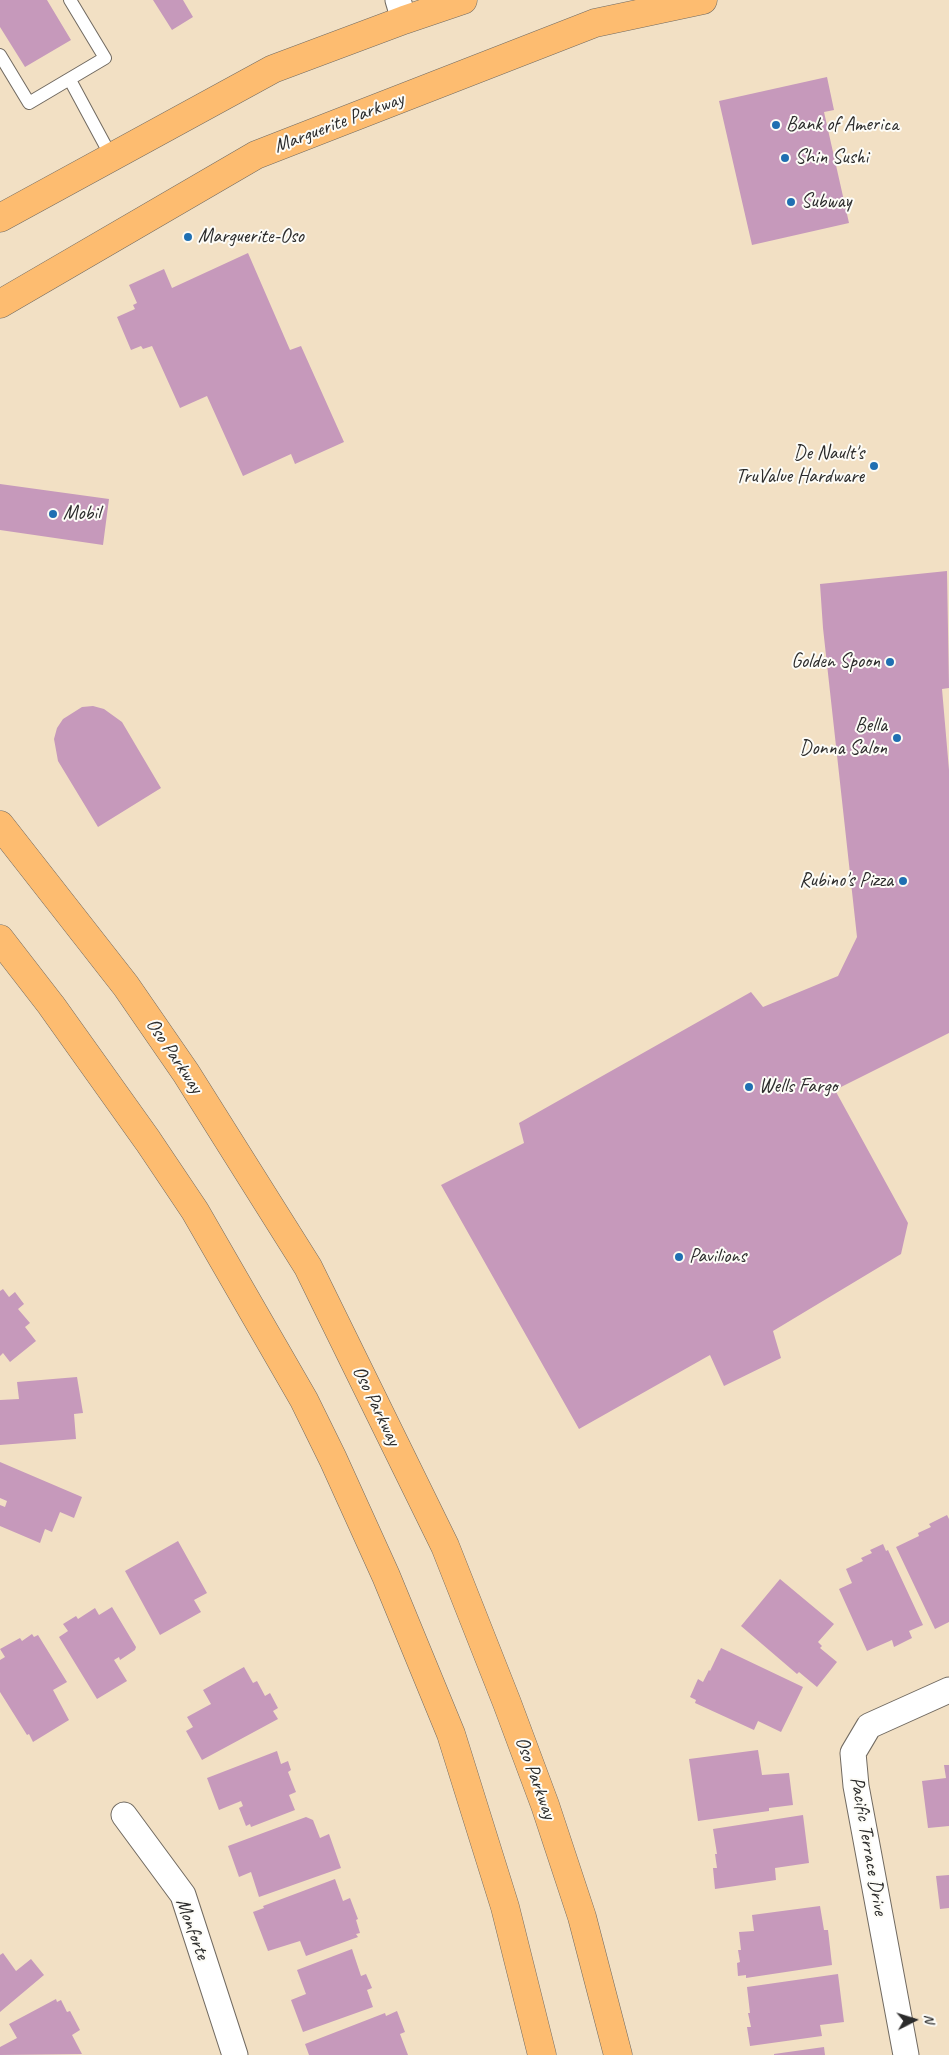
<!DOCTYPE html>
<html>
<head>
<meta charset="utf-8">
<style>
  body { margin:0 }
  #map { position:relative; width:949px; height:2055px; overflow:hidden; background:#f2e0c4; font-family:Caveat,sans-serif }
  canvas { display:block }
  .north { position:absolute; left:889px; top:1995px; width:50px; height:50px; -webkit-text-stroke:4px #fdfcf7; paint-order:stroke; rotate:85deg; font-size:14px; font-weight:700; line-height:20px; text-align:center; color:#2b2b2b }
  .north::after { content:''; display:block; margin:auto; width:18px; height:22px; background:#2b2b2b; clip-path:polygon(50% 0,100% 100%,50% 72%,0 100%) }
</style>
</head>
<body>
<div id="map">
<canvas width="949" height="2055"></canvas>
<div class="north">N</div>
</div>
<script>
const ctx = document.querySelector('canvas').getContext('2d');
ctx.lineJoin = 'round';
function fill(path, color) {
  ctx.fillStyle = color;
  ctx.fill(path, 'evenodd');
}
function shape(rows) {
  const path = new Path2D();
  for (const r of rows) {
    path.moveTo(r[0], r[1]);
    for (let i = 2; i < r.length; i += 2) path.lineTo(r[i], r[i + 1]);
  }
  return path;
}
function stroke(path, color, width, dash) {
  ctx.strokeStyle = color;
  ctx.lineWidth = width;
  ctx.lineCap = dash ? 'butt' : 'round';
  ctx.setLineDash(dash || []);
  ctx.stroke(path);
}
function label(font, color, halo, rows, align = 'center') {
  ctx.font = font + ' Caveat,sans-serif';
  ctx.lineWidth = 4;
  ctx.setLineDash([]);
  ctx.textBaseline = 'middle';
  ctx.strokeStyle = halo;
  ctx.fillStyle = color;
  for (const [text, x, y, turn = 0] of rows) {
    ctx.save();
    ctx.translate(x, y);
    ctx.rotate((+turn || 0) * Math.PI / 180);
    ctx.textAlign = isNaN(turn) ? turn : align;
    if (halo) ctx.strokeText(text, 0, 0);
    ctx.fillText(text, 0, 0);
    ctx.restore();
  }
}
const building = shape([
  [0,0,47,0,71,40,25,67,0,27],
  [153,0,183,0,193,17,172,30],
  [827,77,834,110,824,112,849,223,752,245,719,101],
  [248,253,290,350,301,346,344,442,295,464,291,454,243,476,207,396,180,408,152,346,143,349,141,346,131,350,117,317,135,309,133,305,137,303,129,285,164,269,172,288],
  [0,484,109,499,103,545,0,530],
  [947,571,949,688,942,689,949,770,949,1033,835,1090,908,1223,901,1254,773,1331,781,1358,724,1386,710,1355,579,1429,441,1185,524,1143,519,1123,751,992,763,1007,838,976,857,937,823,628,820,584],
  [93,706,104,709,122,722,161,788,98,827,58,761,54,739,57,728,63,719,82,707],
  [3,1289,9,1297,15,1292,24,1304,18,1309,30,1323,25,1327,36,1341,10,1362,3,1353,0,1356,0,1291],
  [77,1377,83,1413,74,1414,76,1439,0,1445,0,1400,19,1399,17,1382],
  [0,1462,82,1497,74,1518,60,1512,52,1532,45,1529,40,1543,0,1526,0,1505,5,1507,7,1501,0,1498],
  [947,1515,949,1519,949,1622,935,1629,896,1547,919,1536,918,1533,931,1527,929,1524],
  [178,1541,207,1593,194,1600,201,1612,160,1635,125,1571],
  [883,1544,886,1551,888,1550,923,1625,909,1631,912,1638,894,1647,892,1640,867,1651,839,1589,852,1583,846,1569,863,1561,861,1558,872,1553,870,1550],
  [780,1579,834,1624,818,1642,822,1646,820,1648,837,1662,817,1687,799,1672,797,1674,741,1626],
  [112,1607,136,1647,135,1650,120,1660,119,1657,114,1660,127,1681,97,1699,59,1637,68,1631,63,1624,76,1616,78,1619,95,1608,99,1615],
  [32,1634,34,1637,38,1635,67,1682,53,1690,69,1720,33,1742,29,1734,27,1735,0,1692,0,1660,5,1657,0,1649,20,1638,22,1641],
  [721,1648,803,1687,781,1732,758,1721,754,1730,695,1703,696,1700,690,1697,698,1679,703,1682,709,1670,710,1671],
  [244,1667,253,1683,257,1681,265,1696,270,1693,278,1708,273,1711,278,1719,202,1760,186,1731,193,1727,187,1717,211,1704,203,1690],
  [758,1750,762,1775,789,1773,793,1805,769,1808,769,1811,698,1821,689,1759],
  [277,1751,281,1764,288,1761,291,1770,288,1772,296,1792,289,1795,295,1810,251,1827,250,1824,246,1826,239,1808,243,1806,241,1801,219,1810,207,1778],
  [944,1765,949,1765,949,1826,928,1828,922,1781,946,1778],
  [803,1815,809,1863,775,1868,776,1880,715,1889,713,1868,717,1868,715,1854,717,1854,713,1829],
  [306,1817,313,1820,320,1838,329,1834,341,1868,259,1897,251,1872,239,1877,228,1846],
  [949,1875,949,1908,940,1909,936,1876],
  [335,1879,343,1901,350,1898,358,1919,356,1920,360,1933,356,1934,358,1937,306,1956,300,1941,268,1951,253,1912,264,1908,263,1906],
  [820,1906,824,1930,828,1930,832,1965,746,1978,746,1975,738,1976,737,1963,740,1962,738,1950,741,1950,739,1932,754,1931,752,1915],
  [352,1949,361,1976,366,1974,372,1988,367,1990,373,2007,303,2032,291,2000,306,1994,297,1970],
  [3,1953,16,1971,31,1959,44,1975,0,2012,0,1955],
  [838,1974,844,2022,820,2025,822,2036,750,2046,747,2027,751,2027,748,2013,750,2013,747,1987],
  [56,1999,57,2002,61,2000,67,2012,70,2011,80,2030,72,2035,82,2054,0,2055,0,2047,17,2038,9,2024],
  [397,2011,405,2032,400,2034,408,2055,309,2055,305,2044,385,2013,386,2016],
  [824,2047,825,2055,774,2055,774,2054]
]);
const lane = shape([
  [0,55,29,103,105,58,70,0],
  [70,80,112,158]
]);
const street = shape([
  [398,0,404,20],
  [124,1815,183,1895,235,2055],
  [906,2055,856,1786,853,1753,869,1726,949,1690]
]);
const primary = shape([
  [0,218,273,69,404,20,463,0],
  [0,304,256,155,595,23,703,0],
  [0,825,126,986,186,1073,308,1267,445,1546,507,1703,545,1805,582,1917,618,2055],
  [0,939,51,1005,148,1141,195,1211,304,1400,333,1459,386,1576,451,1734,505,1907,542,2055]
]);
const markers = [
  [776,125,5,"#1f6fb2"],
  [785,158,5,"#1f6fb2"],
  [791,202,5,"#1f6fb2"],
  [188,237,5,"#1f6fb2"],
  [874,466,5,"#1f6fb2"],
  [53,514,5,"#1f6fb2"],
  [890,662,5,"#1f6fb2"],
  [897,738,5,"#1f6fb2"],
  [903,881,5,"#1f6fb2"],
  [749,1087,5,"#1f6fb2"],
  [679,1257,5,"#1f6fb2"]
];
const streetNames = [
  ["Marguerite Parkway",339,123,-21],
  ["Oso Parkway",174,1056,56],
  ["Oso Parkway",376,1406,64],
  ["Oso Parkway",535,1778,70],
  ["Pacific Terrace Drive",868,1846,80],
  ["Monforte",192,1929,70]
];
const poiNames = [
  ["Bank of America",786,125],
  ["Shin Sushi",795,158],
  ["Subway",801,202],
  ["Marguerite-Oso",198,237],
  ["De Nault's",864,454,"right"],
  ["TruValue Hardware",864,477,"right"],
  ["Mobil",63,514],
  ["Golden Spoon",880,662,"right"],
  ["Bella",887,726,"right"],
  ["Donna Salon",887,749,"right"],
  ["Rubino's Pizza",893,881,"right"],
  ["Wells Fargo",759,1087],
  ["Pavilions",689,1257]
];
fill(building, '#c699bb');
stroke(lane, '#716a61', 14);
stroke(street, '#716a61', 27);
stroke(primary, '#716a61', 29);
stroke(lane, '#fff', 12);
stroke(street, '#fff', 25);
stroke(primary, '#fdbc70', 28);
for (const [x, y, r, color] of markers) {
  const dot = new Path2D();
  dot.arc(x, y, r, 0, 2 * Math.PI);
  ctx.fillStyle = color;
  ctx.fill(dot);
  stroke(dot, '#fdfcf7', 2);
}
label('20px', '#2b2b2b', '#fdfcf7', streetNames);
label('20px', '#2b2b2b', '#fdfcf7', poiNames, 'left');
</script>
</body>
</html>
